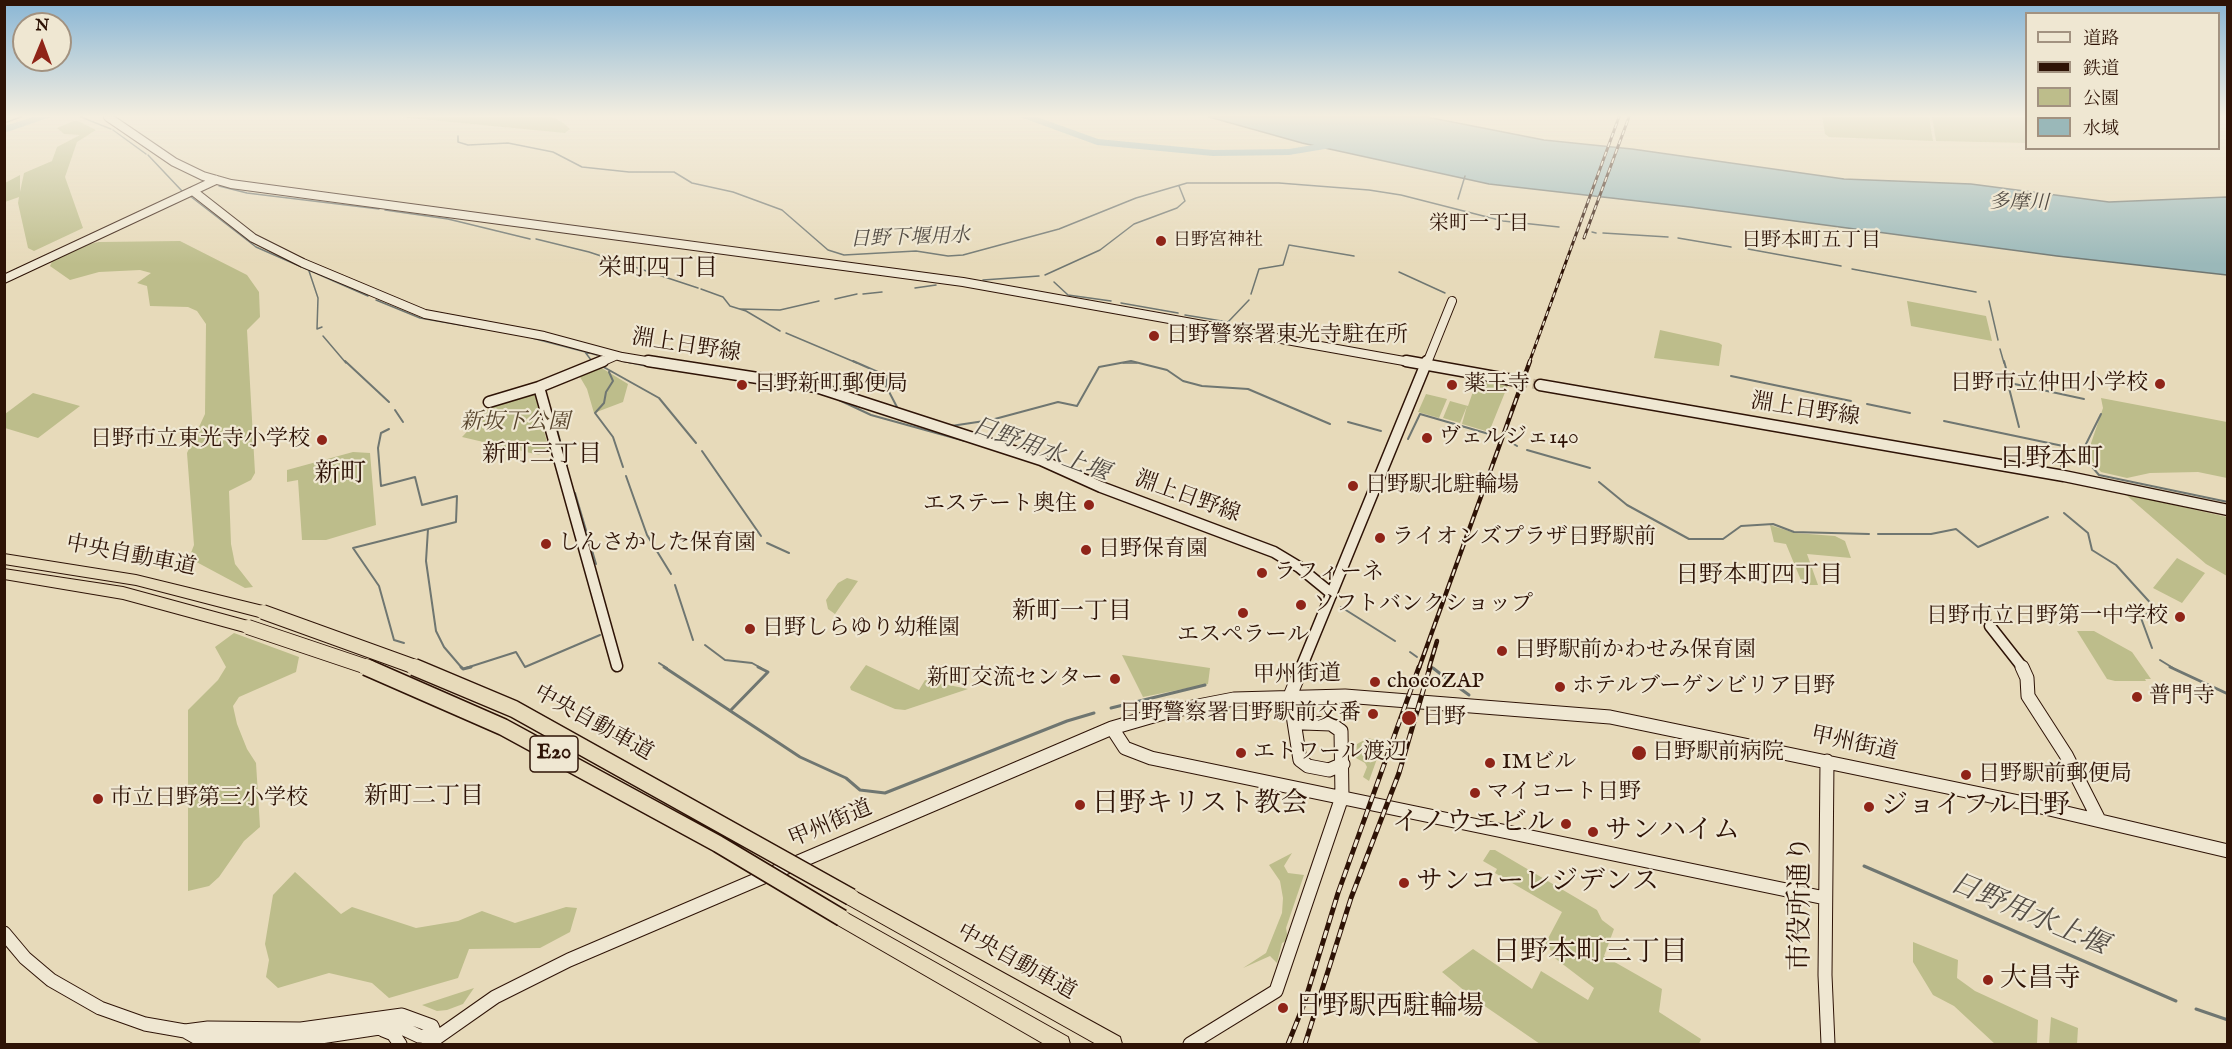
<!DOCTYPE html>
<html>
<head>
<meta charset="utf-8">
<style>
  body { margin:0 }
  #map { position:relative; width:2232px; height:1049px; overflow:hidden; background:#e7daba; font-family:"IM FELL English","Noto Serif JP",serif }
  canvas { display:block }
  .frame { position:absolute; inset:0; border:6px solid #2e1306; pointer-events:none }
  .legend { position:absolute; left:2025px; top:12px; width:195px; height:138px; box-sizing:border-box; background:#efe7d2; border:2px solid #a29280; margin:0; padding:8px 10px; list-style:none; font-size:18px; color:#2e1306 }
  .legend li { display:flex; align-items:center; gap:12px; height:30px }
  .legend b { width:30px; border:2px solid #a29280 }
  .north { position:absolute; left:12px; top:12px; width:60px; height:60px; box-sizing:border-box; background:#efe7d2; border:2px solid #a29280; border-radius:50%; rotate:1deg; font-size:16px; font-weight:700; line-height:24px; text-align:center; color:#2e1306 }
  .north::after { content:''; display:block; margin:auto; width:21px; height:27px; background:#8f2418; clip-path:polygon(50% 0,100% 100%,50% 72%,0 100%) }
</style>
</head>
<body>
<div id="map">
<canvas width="2232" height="1049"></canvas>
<div class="frame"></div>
<ul class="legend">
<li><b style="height:8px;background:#efe7d2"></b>道路</li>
<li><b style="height:8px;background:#2e1306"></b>鉄道</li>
<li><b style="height:16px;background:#bdbd8b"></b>公園</li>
<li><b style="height:16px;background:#9ab8b9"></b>水域</li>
</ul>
<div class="north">N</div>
</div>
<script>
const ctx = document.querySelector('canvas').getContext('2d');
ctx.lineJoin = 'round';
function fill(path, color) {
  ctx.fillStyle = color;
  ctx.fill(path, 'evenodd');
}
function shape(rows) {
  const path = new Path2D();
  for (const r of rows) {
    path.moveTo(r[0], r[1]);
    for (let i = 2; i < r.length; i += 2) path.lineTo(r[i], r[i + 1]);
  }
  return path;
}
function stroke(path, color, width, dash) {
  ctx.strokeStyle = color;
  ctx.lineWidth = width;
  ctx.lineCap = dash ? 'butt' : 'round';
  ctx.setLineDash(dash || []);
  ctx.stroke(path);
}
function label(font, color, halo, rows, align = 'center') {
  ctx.font = font + ' "IM FELL English","Noto Serif JP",serif';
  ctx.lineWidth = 4.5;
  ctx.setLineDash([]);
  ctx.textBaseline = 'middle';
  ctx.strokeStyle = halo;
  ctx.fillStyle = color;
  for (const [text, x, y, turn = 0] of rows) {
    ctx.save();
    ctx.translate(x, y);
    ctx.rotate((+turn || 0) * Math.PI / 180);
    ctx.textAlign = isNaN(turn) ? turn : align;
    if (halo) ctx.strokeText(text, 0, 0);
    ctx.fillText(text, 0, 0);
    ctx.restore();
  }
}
const green = shape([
  [399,117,552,117,562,122,570,129,565,133],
  [1822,117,1929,117,1933,141,1829,137,1825,134],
  [1932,117,2026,117,2026,143,1936,141],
  [76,120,96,130,77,142,65,177,83,228,34,251,28,248,18,203,19,197,5,202,5,183,20,175,20,192,24,173,52,161,57,147,80,135,64,134,57,128],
  [180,241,247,275,259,292,260,317,247,330,255,473,251,480,229,491,231,544,235,564,253,587,245,588,189,558,194,545,187,453,205,414,206,324,197,311,188,307,150,306,147,286,137,283,151,273,140,270,99,272,70,280,50,266,52,262,84,245,99,242],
  [1907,301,1986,316,1992,341,1911,326],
  [1660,330,1719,343,1722,345,1719,366,1654,358],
  [600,367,628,384,623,402,594,413,587,389,580,377,584,373],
  [1477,380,1508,385,1489,432,1462,424,1467,406,1460,423,1443,418,1450,401,1468,406],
  [534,392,549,450,539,455,462,437,494,403],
  [33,393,80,406,38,438,5,428,5,414],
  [1426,394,1447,399,1439,418,1418,412],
  [2101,398,2227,422,2227,478,2198,472,2150,473,2127,478,2101,472,2087,455,2103,408],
  [353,452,370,453,376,525,326,540,302,540,298,480,287,482,287,470],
  [2125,494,2227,517,2227,576,2206,564],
  [1770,525,1795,533,1835,536,1845,541,1851,558,1807,554,1818,585,1803,585,1786,544,1774,542],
  [2177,558,2205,573,2182,603,2153,588],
  [847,578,858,581,835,614,828,609,826,600,838,583],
  [2077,631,2094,631,2132,652,2151,679,2145,679,2146,681,2115,681,2107,679],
  [234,633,299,657,296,672,239,697,233,706,237,724,247,749,256,763,260,827,244,841,219,877,209,886,188,891,188,710,218,680,226,667,215,647],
  [1122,655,1210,668,1208,684,1143,697],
  [866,665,919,690,925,680,968,689,905,710,895,709,851,690,850,687],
  [1368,738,1383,742,1369,781,1363,777,1367,767,1365,763,1356,758,1357,744],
  [1490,850,1495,850,1597,910,1602,920,1614,929,1604,956,1662,989,1659,1012,1701,1039,1699,1044,1540,1044,1473,998,1442,972,1473,949,1532,989,1541,971,1588,1000,1594,988,1552,956,1554,952,1544,946,1562,912,1495,873,1497,869,1483,861],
  [1292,853,1284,866,1288,873,1304,875,1286,928,1288,940,1282,943,1277,963,1270,956,1243,968,1266,953,1282,913,1283,898,1280,881,1269,865],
  [295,872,341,914,352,907,416,928,458,921,482,911,515,923,566,907,577,908,570,932,540,948,469,949,458,978,389,998,372,983,329,973,278,988,266,977,269,960,265,944,273,895],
  [1913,942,1958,960,1957,978,1975,991,2038,1020,2037,1044,1995,1044,1954,1006,1933,995,1913,962],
  [474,988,463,1004,447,1010,437,1011,422,1005],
  [2051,1017,2078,1028,2077,1044,2049,1044]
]);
const water = shape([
  [1209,117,1427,117,1544,140,1632,149,1844,179,1971,184,2109,202,2227,197,2227,275,2057,256,1690,207,1489,184,1302,143,1209,117]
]);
const streamFar2 = shape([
  [81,117,111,129],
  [4,123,21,117],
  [113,130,146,154],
  [458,136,458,142,468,145,508,143,553,152,582,167,629,172,674,172,692,183,733,192,782,210,828,250,844,255,916,251,948,256,963,255,1059,229,1136,198,1187,183,1279,183,1369,190,1401,195,1503,221,1559,227],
  [148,155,182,191],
  [219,186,247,193,379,209],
  [190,196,256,247,368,296],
  [1458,199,1465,176],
  [385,210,448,219,530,239],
  [1592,232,1596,233],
  [1603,233,1668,237],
  [1678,238,1731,247],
  [536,239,589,252,698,288],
  [1748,249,1841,266],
  [1852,269,1976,292],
  [309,271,318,298,317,329,322,327],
  [1399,272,1445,293],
  [1045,275,1100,250,1134,224,1177,208,1185,201,1179,186],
  [983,280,1039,276],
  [1054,282,1068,295,1111,301],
  [915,288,936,285],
  [701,289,723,297,730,306,746,311,780,331],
  [863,294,882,292],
  [1251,294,1259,269,1283,265,1289,245,1354,256],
  [835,299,857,294],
  [376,300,420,318,483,329],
  [1989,301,1998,340],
  [1121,303,1178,313],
  [740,309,780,310,819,301],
  [1185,315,1228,322,1249,300],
  [786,333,857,363],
  [323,336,346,363],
  [532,338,597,355],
  [2000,349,2004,363],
  [585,352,591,360],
  [623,361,631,363],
  [1123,363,1137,363]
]);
const streamFar1 = shape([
  [345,361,389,402],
  [623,361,647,366],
  [853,361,887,376,886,386,898,409],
  [1131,361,1167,370,1183,381,1202,386,1248,389,1330,424],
  [2004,361,2010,383,2084,399],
  [600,365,659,398,696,443],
  [609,372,613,381,606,392,604,403,595,413,613,437,623,467],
  [1731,376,1851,401],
  [2009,388,2019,427],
  [839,400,871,415,965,441],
  [1867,404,1910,413],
  [395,410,403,422],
  [2101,414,2081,454,2099,475,2228,502],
  [1944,421,2063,446,2066,448,2061,466],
  [1348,422,1381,431],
  [556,426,567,467],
  [951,426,991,420,1058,402,1077,406,1099,367,1131,361],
  [389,429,381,433,378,448,381,486,415,477,422,505,457,496,456,522,353,548,379,586,394,640,404,643],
  [1408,439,1420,414,1489,434],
  [1512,443,1517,446],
  [1527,450,1590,468],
  [702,451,761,536],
  [626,476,647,535,671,574],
  [1599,482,1627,505,1689,539,1723,539,1741,526,1773,524,1794,532,1869,534],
  [575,493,596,564],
  [2064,513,2088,533,2092,550,2116,565,2155,608,2141,618,2152,648],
  [428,529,426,561,436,631,444,647,462,668],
  [1878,534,1931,534,1956,529,1978,547,2048,517],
  [767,543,789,553],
  [675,585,693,640],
  [1341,607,1395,641],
  [705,645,725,660,752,663,761,668],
  [1410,652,1417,657],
  [2160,660,2173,668],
  [659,663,667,668],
  [466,668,516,652,525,667,600,635]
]);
const stream = shape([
  [461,667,463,669,471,667],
  [664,667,800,757,846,778,860,790,885,793,1067,721,1094,713],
  [2170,667,2228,694],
  [1433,668,1447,679],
  [1458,687,1469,695],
  [1111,708,1205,685],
  [731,710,768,672,758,667],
  [1864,866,2176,1001],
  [2196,1009,2228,1020]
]);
const river = shape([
  [33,117,51,117,4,133,4,126,33,117],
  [1020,117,1037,117,1098,139,1213,150,1289,149,1343,140,1348,143,1343,146,1289,155,1213,156,1097,145,1020,117]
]);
const secondaryTunnel = shape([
  [1518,381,1540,385]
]);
const secondaryFar2 = shape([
  [108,117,174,162,203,176,231,184,963,282,1415,363],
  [193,191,253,238,303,263,425,314,544,336,622,357,658,363],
  [4,279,216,180],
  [599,363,615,356],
  [1427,363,1452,301]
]);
const secondaryFar1 = shape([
  [648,361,816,387,1041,460,1101,487,1274,552,1299,567,1332,594],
  [1406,361,1518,381],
  [1540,385,2064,476,2228,510],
  [539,387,617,666],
  [489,402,539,387,603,361],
  [1990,626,2023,668],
  [1301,668,1427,361]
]);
const secondary = shape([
  [1302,667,1290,696,1300,760,1308,766,1329,770,1343,764],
  [2022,667,2027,678,2028,696,2066,755,2099,820],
  [1112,728,1125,748,1151,758,1825,898],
  [1827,761,1825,975,1828,1044],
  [4,933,25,958,51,980,100,1008,145,1024,185,1031,199,1039,294,1041,386,1027,402,1028,419,1036,436,1037],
  [383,1030,393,1034,400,1044],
  [185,1031,208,1028,301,1029,402,1015,432,1026,436,1037],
  [428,1044,495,997,569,960,1112,728,1167,712,1234,699,1345,696,1610,717,2024,803,2228,851],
  [1190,1044,1276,991,1342,797,1341,731,1331,724,1303,723,1292,715]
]);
const highway = shape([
  [4,554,136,575,263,606,268,608,270,612,268,616,263,618,136,585,4,564,4,554],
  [4,569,123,587,248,621,253,623,255,627,253,631,248,633,123,599,4,579,4,569],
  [851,889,1120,1037,1122,1044,1096,1044,845,903,842,897,845,891,851,889],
  [842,910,1068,1037,1070,1044,1044,1044,836,924,833,918,836,912,842,910]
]);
const railFar2 = shape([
  [1584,238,1629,117],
  [1529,363,1619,117]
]);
const railFar1 = shape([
  [1419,668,1530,361],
  [1429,668,1437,641]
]);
const rail = shape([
  [1288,1044,1304,1004,1338,893,1419,667],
  [1305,1044,1351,898,1399,773,1430,667]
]);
const highwayBridgeFar1 = shape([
  [263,612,418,668],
  [248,627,370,668]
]);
const highwayBridge = shape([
  [366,667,503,727,718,844,842,918],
  [414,667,514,709,851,897]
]);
const markers = [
  [1161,241,6,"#8f2418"],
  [1154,336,6,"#8f2418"],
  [2160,384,6,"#8f2418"],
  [742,385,6,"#8f2418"],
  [1452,385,6,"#8f2418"],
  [1427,438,6,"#8f2418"],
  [322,440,6,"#8f2418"],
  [1353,486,6,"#8f2418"],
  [1089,505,6,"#8f2418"],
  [1380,538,6,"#8f2418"],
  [546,544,6,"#8f2418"],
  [1086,550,6,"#8f2418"],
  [1262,573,6,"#8f2418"],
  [1301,605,6,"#8f2418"],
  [1243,613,6,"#8f2418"],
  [2180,617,6,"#8f2418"],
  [750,629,6,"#8f2418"],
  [1502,651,6,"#8f2418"],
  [1115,679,6,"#8f2418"],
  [1375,682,6,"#8f2418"],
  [1560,687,6,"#8f2418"],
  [2137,697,6,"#8f2418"],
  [1373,714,6,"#8f2418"],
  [1409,718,8,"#8f2418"],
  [1241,753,6,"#8f2418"],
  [1639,753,8,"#8f2418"],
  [1490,763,6,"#8f2418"],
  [1966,775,6,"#8f2418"],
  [1475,793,6,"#8f2418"],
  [98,799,6,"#8f2418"],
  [1080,805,6,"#8f2418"],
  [1869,807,6,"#8f2418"],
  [1566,824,6,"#8f2418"],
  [1593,832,6,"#8f2418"],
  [1404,883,6,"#8f2418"],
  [1988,980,6,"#8f2418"],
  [1283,1008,6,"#8f2418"]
];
const farPoinames = [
  ["日野宮神社",1173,241]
];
const farWaternames = [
  ["多摩川",2019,204,1],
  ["日野下堰用水",910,239,-2]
];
const farNeighbourhoodnames = [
  ["栄町一丁目",1479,225],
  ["日野本町五丁目",1811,242]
];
const shields = [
  [554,754,48]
];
const shieldNames = [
  ["E20",554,754]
];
const poiNames = [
  ["日野警察署東光寺駐在所",1166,336],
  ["日野市立仲田小学校",2148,384,"right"],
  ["日野新町郵便局",754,385],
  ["薬王寺",1464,385],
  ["ヴェルジェ140",1439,438],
  ["日野市立東光寺小学校",310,440,"right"],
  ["日野駅北駐輪場",1365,486],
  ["エステート奥住",1077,505,"right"],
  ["ライオンズプラザ日野駅前",1392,538],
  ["しんさかした保育園",558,544],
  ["日野保育園",1098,550],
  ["ラフィーネ",1274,573],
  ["ソフトバンクショップ",1313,605],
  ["日野市立日野第一中学校",2168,617,"right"],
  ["日野しらゆり幼稚園",762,629],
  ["エスペラール",1243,636,"center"],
  ["日野駅前かわせみ保育園",1514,651],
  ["新町交流センター",1103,679,"right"],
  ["chocoZAP",1387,682],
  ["ホテルブーゲンビリア日野",1572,687],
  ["普門寺",2149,697],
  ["日野警察署日野駅前交番",1361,714,"right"],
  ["日野",1422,718],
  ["エトワール渡辺",1253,753],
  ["日野駅前病院",1652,753],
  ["IMビル",1502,763],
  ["日野駅前郵便局",1978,775],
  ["マイコート日野",1487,793],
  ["市立日野第三小学校",110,799]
];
const streetNames = [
  ["淵上日野線",686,347,9],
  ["淵上日野線",1805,411,9],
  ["淵上日野線",1187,498,20],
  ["中央自動車道",131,557,11],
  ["甲州街道",1297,676,-1],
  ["中央自動車道",593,724,29],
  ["甲州街道",1854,745,12],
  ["甲州街道",831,825,-23],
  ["中央自動車道",1016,963,29]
];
const parkNames = [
  ["新坂下公園",515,423]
];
const neighbourhoodNames = [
  ["栄町四丁目",658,270],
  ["新町三丁目",542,456],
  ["日野本町四丁目",1759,577],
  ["新町一丁目",1072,613],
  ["新町二丁目",424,798]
];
const waterNames = [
  ["日野用水上堰",1040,451,20]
];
const quarterNames = [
  ["日野本町",2051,461],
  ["新町",340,476]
];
const nearPoinames = [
  ["日野キリスト教会",1092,805],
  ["ジョイフル日野",1881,807],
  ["イノウエビル",1554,824,"right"],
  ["サンハイム",1605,832],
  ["サンコーレジデンス",1416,883],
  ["大昌寺",2000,980],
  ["日野駅西駐輪場",1295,1008]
];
const nearStreetnames = [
  ["市役所通り",1802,903,-90]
];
const nearWaternames = [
  ["日野用水上堰",2028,916,23]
];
const nearNeighbourhoodnames = [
  ["日野本町三丁目",1590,954]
];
fill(green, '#bdbd8b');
fill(water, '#9ab8b9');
stroke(water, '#6f7671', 1.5);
stroke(streamFar2, '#6f7671', 1.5);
stroke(streamFar1, '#6f7671', 2);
stroke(stream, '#6f7671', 3);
fill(river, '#9ab8b9');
stroke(secondaryTunnel, '#c2b296', 10, [10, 5]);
stroke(secondaryFar2, '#2e1306', 10);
stroke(secondaryFar1, '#2e1306', 13);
stroke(secondary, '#2e1306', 15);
stroke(highway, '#2e1306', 2);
stroke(secondaryFar2, '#efe7d2', 8);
stroke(secondaryFar1, '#efe7d2', 10);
stroke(secondary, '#efe7d2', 13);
fill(highway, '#e7daba');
stroke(railFar2, '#2e1306', 3);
stroke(railFar1, '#2e1306', 4.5);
stroke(rail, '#2e1306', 5);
stroke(railFar2, '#efe7d2', 1.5, [5]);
stroke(railFar1, '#efe7d2', 2, [7]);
stroke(rail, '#efe7d2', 3, [8]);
stroke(highwayBridgeFar1, '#2e1306', 16, []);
stroke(highwayBridge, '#2e1306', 19, []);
stroke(highwayBridgeFar1, '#e7daba', 14);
stroke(highwayBridge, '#e7daba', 16);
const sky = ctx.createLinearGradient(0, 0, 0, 264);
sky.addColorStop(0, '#89b6d5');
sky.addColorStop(0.44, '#f4eee0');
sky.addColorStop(1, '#f4eee000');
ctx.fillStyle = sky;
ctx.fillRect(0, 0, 2232, 264);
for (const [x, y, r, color] of markers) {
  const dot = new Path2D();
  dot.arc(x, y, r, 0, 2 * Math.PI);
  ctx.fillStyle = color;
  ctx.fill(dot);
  stroke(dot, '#efe7d2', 2);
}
label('18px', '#2e1306', '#efe7d2', farPoinames, 'left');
label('italic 20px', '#544d45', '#efe7d2', farWaternames);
label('20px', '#2e1306', '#efe7d2', farNeighbourhoodnames);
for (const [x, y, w] of shields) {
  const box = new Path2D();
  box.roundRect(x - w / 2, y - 18, w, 36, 4.5);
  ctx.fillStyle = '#efe7d2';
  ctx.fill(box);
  stroke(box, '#2e1306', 1.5);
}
label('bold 21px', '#2e1306', null, shieldNames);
label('22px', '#2e1306', '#efe7d2', poiNames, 'left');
label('22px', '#2e1306', '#efe7d2', streetNames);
label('italic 22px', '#59462e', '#efe7d2', parkNames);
label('24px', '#2e1306', '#efe7d2', neighbourhoodNames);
label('italic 24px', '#544d45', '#efe7d2', waterNames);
label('26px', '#2e1306', '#efe7d2', quarterNames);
label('27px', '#2e1306', '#efe7d2', nearPoinames, 'left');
label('27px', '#2e1306', '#efe7d2', nearStreetnames);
label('italic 28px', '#544d45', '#efe7d2', nearWaternames);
label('28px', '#2e1306', '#efe7d2', nearNeighbourhoodnames);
</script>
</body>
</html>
